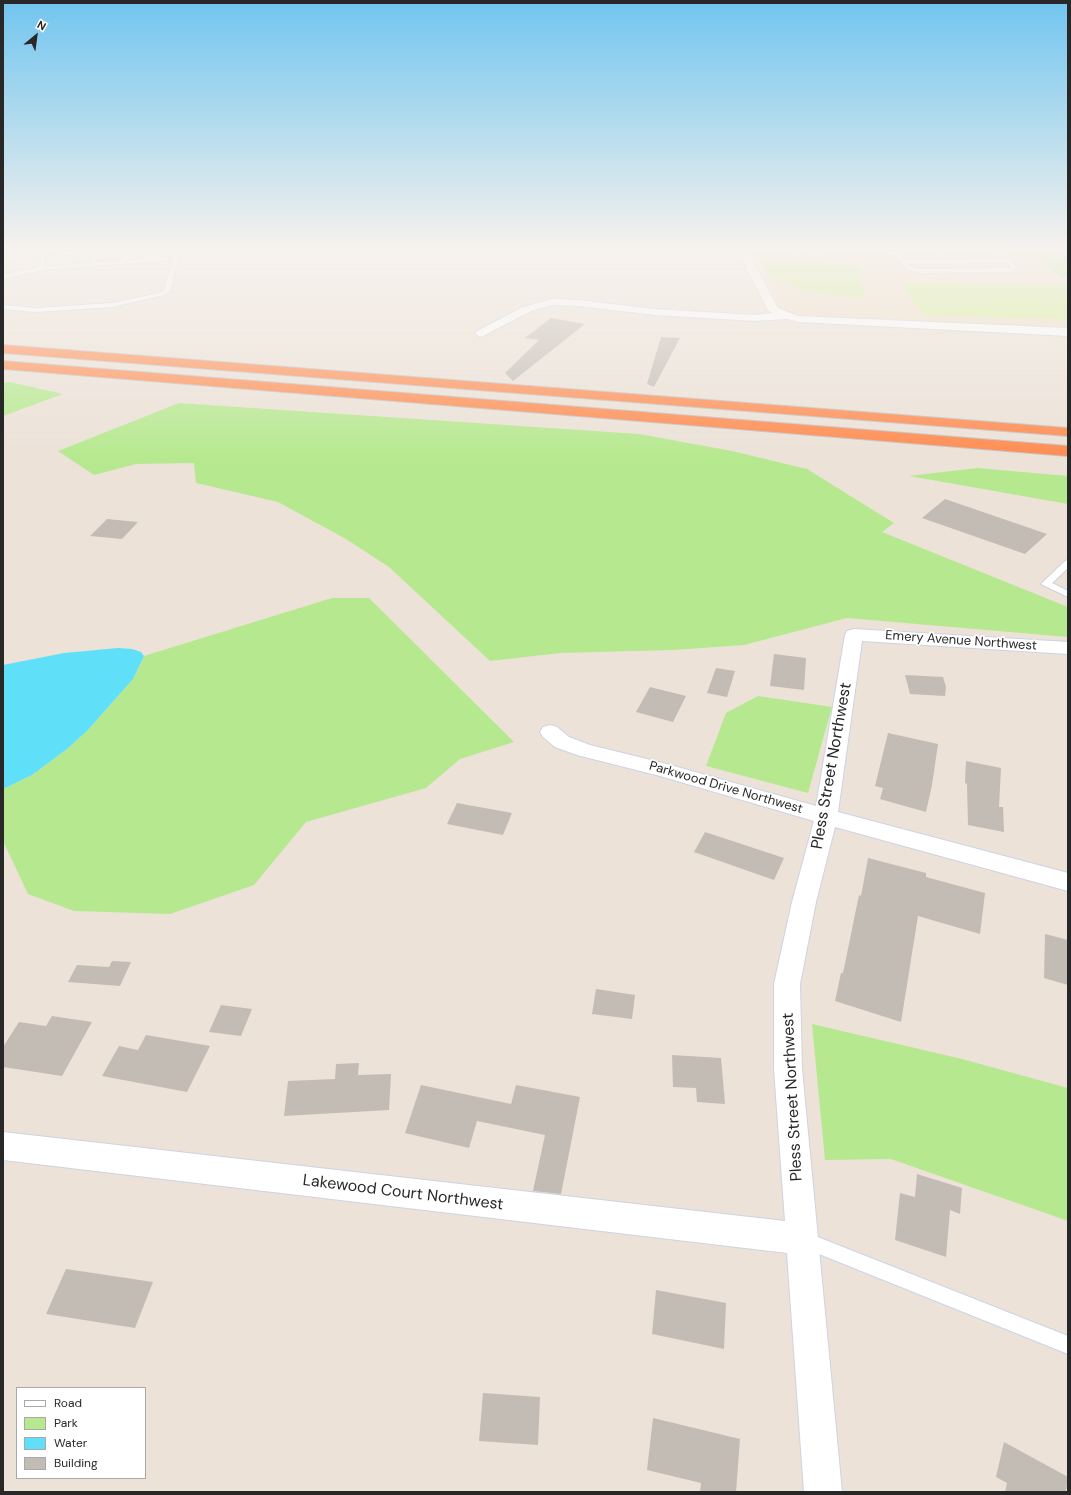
<!DOCTYPE html>
<html>
<head>
<meta charset="utf-8">
<style>
  body { margin:0 }
  #map { position:relative; width:1071px; height:1495px; overflow:hidden; background:#ece2d8; font-family:"DM Sans",sans-serif }
  canvas { display:block }
  .frame { position:absolute; inset:0; border:4px solid #282828; pointer-events:none }
  .legend { position:absolute; left:16px; top:1387px; width:130px; height:92px; box-sizing:border-box; background:#fff; border:1px solid #a9a9a9; margin:0; padding:5px 7px; list-style:none; font-size:12px; color:#282828 }
  .legend li { display:flex; align-items:center; gap:8px; height:20px }
  .legend b { width:20px; border:1px solid #a9a9a9 }
  .north { position:absolute; left:16px; top:16px; width:40px; height:40px; -webkit-text-stroke:3px #fff; paint-order:stroke; rotate:29deg; font-size:11px; font-weight:700; line-height:16px; text-align:center; color:#282828 }
  .north::after { content:''; display:block; margin:auto; width:14px; height:18px; background:#282828; clip-path:polygon(50% 0,100% 100%,50% 72%,0 100%) }
</style>
</head>
<body>
<div id="map">
<canvas width="1071" height="1495"></canvas>
<div class="frame"></div>
<ul class="legend">
<li><b style="height:5px;background:#fff"></b>Road</li>
<li><b style="height:11px;background:#b6e98f"></b>Park</li>
<li><b style="height:11px;background:#60dff9"></b>Water</li>
<li><b style="height:11px;background:#c3bcb5"></b>Building</li>
</ul>
<div class="north">N</div>
</div>
<script>
const ctx = document.querySelector('canvas').getContext('2d');
ctx.lineJoin = 'round';
function fill(path, color) {
  ctx.fillStyle = color;
  ctx.fill(path, 'evenodd');
}
function shape(rows) {
  const path = new Path2D();
  for (const r of rows) {
    path.moveTo(r[0], r[1]);
    for (let i = 2; i < r.length; i += 2) path.lineTo(r[i], r[i + 1]);
  }
  return path;
}
function stroke(path, color, width, dash) {
  ctx.strokeStyle = color;
  ctx.lineWidth = width;
  ctx.lineCap = dash ? 'butt' : 'round';
  ctx.setLineDash(dash || []);
  ctx.stroke(path);
}
function label(font, color, halo, rows, align = 'center') {
  ctx.font = font + ' "DM Sans",sans-serif';
  ctx.lineWidth = 3.5;
  ctx.setLineDash([]);
  ctx.textBaseline = 'middle';
  ctx.strokeStyle = halo;
  ctx.fillStyle = color;
  for (const [text, x, y, turn = 0] of rows) {
    ctx.save();
    ctx.translate(x, y);
    ctx.rotate((+turn || 0) * Math.PI / 180);
    ctx.textAlign = isNaN(turn) ? turn : align;
    if (halo) ctx.strokeText(text, 0, 0);
    ctx.fillText(text, 0, 0);
    ctx.restore();
  }
}
const education = shape([
  [754,250,1068,250,1068,328,801,317,787,314,781,309]
]);
const green = shape([
  [1036,256,1068,256,1068,277,1061,277],
  [10,382,63,394,3,416,3,383],
  [179,403,639,434,732,451,807,469,894,523,882,532,1068,607,1068,637,847,618,744,645,673,650,561,653,490,661,389,567,346,539,278,502,196,483,194,463,136,464,94,475,58,451],
  [977,468,1068,476,1068,504,909,476],
  [332,598,369,598,514,742,460,759,426,788,306,822,254,885,170,914,74,911,28,894,3,841,3,789,32,775,67,749,87,731,133,679,144,656],
  [758,696,832,707,808,793,706,766,726,713],
  [812,1024,962,1059,1068,1088,1068,1221,891,1159,825,1160]
]);
const pitch = shape([
  [762,261,853,265,860,267,864,298,832,295,806,290,787,284,773,277,764,269],
  [909,282,1068,285,1068,319,923,315,902,284]
]);
const water = shape([
  [118,648,132,649,141,652,144,656,133,679,87,731,67,749,32,775,3,789,3,665,64,653]
]);
const building = shape([
  [551,318,585,324,513,381,505,373,539,340,525,338],
  [661,337,680,338,654,387,647,384],
  [945,499,1047,534,1025,554,922,518],
  [107,519,138,522,122,539,90,536],
  [774,654,806,658,804,690,770,686],
  [716,668,735,671,727,697,707,693],
  [905,675,943,677,946,687,945,696,910,694],
  [650,687,686,696,673,722,636,712],
  [888,733,938,744,932,785,926,812,880,799,883,788,875,786],
  [966,761,1001,768,999,807,1003,807,1004,832,968,825,967,784,965,783],
  [457,803,512,813,503,835,447,824],
  [705,832,784,858,774,880,694,852],
  [868,858,926,873,926,877,985,893,980,934,918,916,901,1022,835,1001,841,973,843,973,859,895,861,896],
  [1045,934,1068,940,1068,985,1044,978],
  [112,961,131,962,120,986,68,982,77,965,109,967],
  [596,989,635,995,632,1019,592,1014],
  [221,1005,252,1009,241,1036,209,1032],
  [52,1016,92,1022,62,1076,3,1067,3,1047,19,1022,46,1026],
  [146,1035,210,1046,187,1092,102,1076,119,1046,138,1050],
  [672,1055,721,1058,725,1104,697,1102,696,1088,673,1087],
  [359,1063,358,1075,391,1074,389,1110,284,1116,288,1081,335,1079,336,1064],
  [421,1085,511,1104,516,1085,580,1097,561,1194,533,1191,545,1135,477,1121,469,1148,405,1133],
  [917,1174,962,1188,960,1214,950,1210,946,1257,895,1240,900,1193,915,1197],
  [66,1269,153,1282,135,1328,46,1314],
  [656,1290,726,1303,724,1349,652,1334],
  [483,1393,540,1397,538,1445,479,1441],
  [653,1418,740,1439,736,1492,700,1492,701,1483,647,1470],
  [1004,1442,1068,1477,1066,1492,1005,1492,1007,1483,996,1477]
]);
const service = shape([
  [37,250,41,250,42,251,72,250,44,254,45,266,91,263,93,250,98,250,97,262,122,260,123,250,128,250,128,260,150,258,151,250,156,250,156,258,173,257,172,250,177,250,179,258,170,291,164,295,112,307,35,312,3,309,3,305,35,308,112,303,160,293,164,290,173,260,42,270,3,279,3,275,39,267,40,256,39,255,3,261,3,257,38,252,37,250],
  [744,250,893,252,998,250,1018,267,1010,272,919,273,907,269,894,255,888,254,742,253,741,252,744,250],
  [996,253,1003,259,905,260,899,254,996,253],
  [1007,263,1012,267,1009,268,919,269,911,267,908,264,1007,263],
  [1068,560,1068,568,1052,583,1068,591,1068,597,1041,584,1065,561,1068,560],
  [805,1232,1068,1336,1068,1354,799,1246,797,1240,799,1234,805,1232]
]);
const minor = shape([
  [739,250,749,250,751,258,778,308,798,316,1068,328,1068,336,798,322,787,319,755,321,655,315,578,306,552,305,531,311,485,335,481,337,477,335,475,333,477,331,523,307,552,299,578,300,655,309,755,315,772,313,768,310,741,258,739,250],
  [854,629,1068,642,1068,654,862,641,838,812,1068,873,1068,891,835,827,816,902,800,984,802,1069,842,1492,804,1492,787,1253,3,1160,3,1132,785,1221,774,1069,774,984,792,902,814,821,660,776,577,755,555,747,543,737,540,732,543,727,550,725,557,727,569,737,590,745,663,763,816,806,845,635,847,631,854,629]
]);
const motorway = shape([
  [3,345,1068,428,1068,436,3,353,3,345],
  [3,361,1068,446,1068,456,3,369,3,361]
]);
const streetNames = [
  ["Emery Avenue Northwest",961,641,4],
  ["Parkwood Drive Northwest",726,788,16]
];
const nearStreetnames = [
  ["Pless Street Northwest",832,766,-80],
  ["Pless Street Northwest",793,1097,-93],
  ["Lakewood Court Northwest",403,1193,7]
];
fill(education, '#f0dec5');
fill(green, '#b6e98f');
fill(pitch, '#cff189');
fill(water, '#60dff9');
fill(building, '#c3bcb5');
stroke(service, '#cdd3e3', 2);
stroke(minor, '#cdd3e3', 2);
stroke(motorway, '#c3c3c3', 2);
fill(service, '#fff');
fill(minor, '#fff');
fill(motorway, '#ff8b50');
const sky = ctx.createLinearGradient(0, 0, 0, 459);
sky.addColorStop(0, '#71c5ef');
sky.addColorStop(0.54, '#f6f2ed');
sky.addColorStop(1, '#f6f2ed00');
ctx.fillStyle = sky;
ctx.fillRect(0, 0, 1071, 459);
label('13px', '#282828', '#fff', streetNames);
label('16px', '#282828', '#fff', nearStreetnames);
</script>
</body>
</html>
